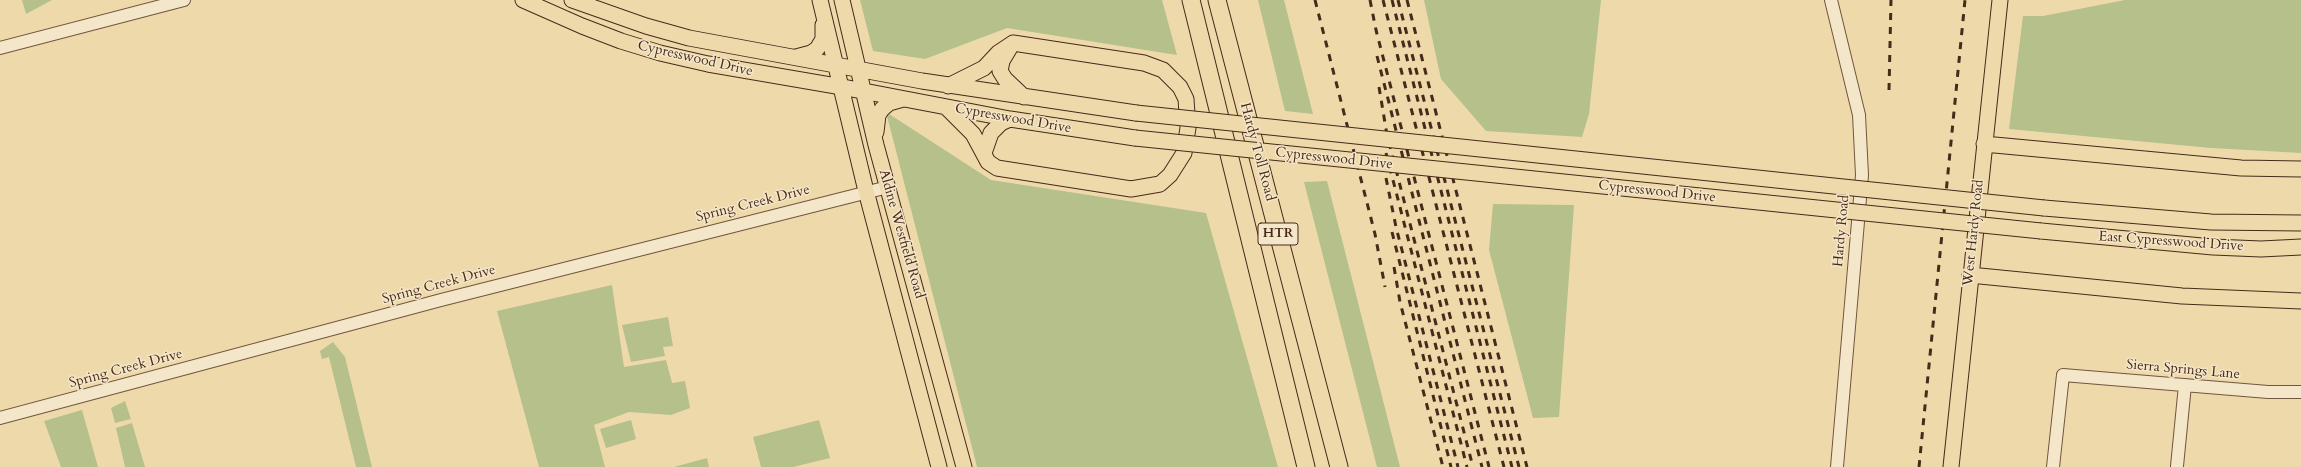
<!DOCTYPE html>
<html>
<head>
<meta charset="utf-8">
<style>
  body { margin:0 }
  canvas { display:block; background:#eed9ab }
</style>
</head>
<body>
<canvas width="2301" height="467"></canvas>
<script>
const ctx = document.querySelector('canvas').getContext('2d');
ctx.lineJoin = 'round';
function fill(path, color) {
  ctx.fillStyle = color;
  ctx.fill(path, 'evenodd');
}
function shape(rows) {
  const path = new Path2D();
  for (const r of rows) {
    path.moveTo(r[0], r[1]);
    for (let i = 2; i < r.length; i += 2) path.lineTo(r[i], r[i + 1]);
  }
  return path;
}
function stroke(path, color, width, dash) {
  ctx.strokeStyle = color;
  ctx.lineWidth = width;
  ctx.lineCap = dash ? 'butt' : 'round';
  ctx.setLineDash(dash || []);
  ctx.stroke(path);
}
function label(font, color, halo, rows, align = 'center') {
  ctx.font = font + ' Cardo,serif';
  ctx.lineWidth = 3;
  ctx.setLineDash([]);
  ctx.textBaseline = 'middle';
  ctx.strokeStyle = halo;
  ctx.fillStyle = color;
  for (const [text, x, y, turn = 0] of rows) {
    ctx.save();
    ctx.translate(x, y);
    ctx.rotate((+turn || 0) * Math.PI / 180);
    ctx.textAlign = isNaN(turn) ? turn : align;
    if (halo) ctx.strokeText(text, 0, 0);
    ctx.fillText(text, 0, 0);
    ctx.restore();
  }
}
const green = shape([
  [22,0,52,0,26,14],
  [860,0,1162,0,1177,55,1007,28,925,59,873,51],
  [1258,0,1284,0,1313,114,1285,111],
  [1424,0,1601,0,1589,114,1582,137,1486,131,1441,79],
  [2125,0,2301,0,2301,153,2211,148,2009,129,2023,16,2043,16],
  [886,112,991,180,1206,213,1278,467,977,467],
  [1327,181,1400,467,1377,467,1304,182],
  [1493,204,1574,205,1559,417,1533,418,1489,250],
  [612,285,624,367,666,360,672,383,685,381,690,408,671,415,629,412,594,425,605,467,539,467,497,311],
  [668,317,673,346,663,347,665,356,631,362,622,325],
  [333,342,345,357,372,467,356,467,329,357,322,359,320,351],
  [125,401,131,419,115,423,111,408],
  [82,410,98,467,61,467,44,421],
  [631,420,636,439,606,448,600,429],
  [819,420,830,458,793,467,761,467,753,437],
  [132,423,145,467,125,467,116,428],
  [707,458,709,467,674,467]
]);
const minor = shape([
  [1831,0,1859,115,1862,175,1837,467],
  [0,48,184,0],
  [0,418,441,300,888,187],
  [2177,466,2185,385],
  [2053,467,2063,375,2268,392,2301,392]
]);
const major = shape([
  [523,0,582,26,621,41,660,53,708,64,842,87,1010,119,1135,138],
  [572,0,646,26,689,38,922,81,1136,113],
  [820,0,866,191,939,467],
  [842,0,876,145,964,467],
  [1011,46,1002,61,1000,71,1005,79,1024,97],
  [796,57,811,53,817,49,823,39,823,25],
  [947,108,973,134,988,162,997,168,1131,189,1160,184,1170,175,1184,153,1188,128,1186,99,1180,87,1163,70,1144,63,1013,43,998,53,984,68,948,86],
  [876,132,878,115,882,109,889,103,903,99],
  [1984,144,2241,168,2301,169],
  [984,153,991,133,1001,123,1010,119],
  [2044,208,2211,222,2301,223],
  [2041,231,2213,247,2261,249,2301,247],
  [1970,275,2182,296,2301,301],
  [1951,467,2000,0]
]);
const highway = shape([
  [1191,0,1306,467],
  [1217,0,1339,467]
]);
const rail = shape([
  [1315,0,1375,234,1385,287],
  [1370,0,1376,30,1489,467],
  [1383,0,1504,467],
  [1392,0,1512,467],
  [1398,0,1519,467],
  [1407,0,1527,467],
  [1377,56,1482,467],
  [1379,87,1387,135,1473,467],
  [1889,90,1891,0],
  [1386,153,1467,467],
  [1386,178,1396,227,1458,467],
  [1392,232,1451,467],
  [1394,267,1400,302,1443,467],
  [1919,467,1965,0]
]);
const majorBridge = shape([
  [1136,113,2044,208],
  [1135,138,2041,231]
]);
const shields = [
  [1278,234,40]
];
const shieldNames = [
  ["HTR",1278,234]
];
const streetNames = [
  ["Cypresswood Drive",695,59,13],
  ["Cypresswood Drive",1013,119,10],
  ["Hardy Toll Road",1257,152,75],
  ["Cypresswood Drive",1334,159,6],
  ["Cypresswood Drive",1657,192,6],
  ["Spring Creek Drive",753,204,-14],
  ["Hardy Road",1842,231,-85],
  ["West Hardy Road",1974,233,-84],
  ["Aldine Westfield Road",901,234,74],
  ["East Cypresswood Drive",2171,242,4],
  ["Spring Creek Drive",439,285,-15],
  ["Spring Creek Drive",126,369,-15],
  ["Sierra Springs Lane",2183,370,5]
];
fill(green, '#b6c08b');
stroke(minor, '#72553e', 14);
stroke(major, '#48291a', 17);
stroke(highway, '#48291a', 19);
stroke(minor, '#f4e6c8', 12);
stroke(major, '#eed9ab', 15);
stroke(highway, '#eed9ab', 17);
stroke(rail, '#48291a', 3, [7, 7]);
stroke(majorBridge, '#48291a', 17, []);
stroke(majorBridge, '#eed9ab', 15);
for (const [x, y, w] of shields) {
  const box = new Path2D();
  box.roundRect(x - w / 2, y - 11, w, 22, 3);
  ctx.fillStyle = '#f4e6c8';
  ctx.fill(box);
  stroke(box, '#48291a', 1);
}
label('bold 13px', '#48291a', null, shieldNames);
label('14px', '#48291a', '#f4e6c8', streetNames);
</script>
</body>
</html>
